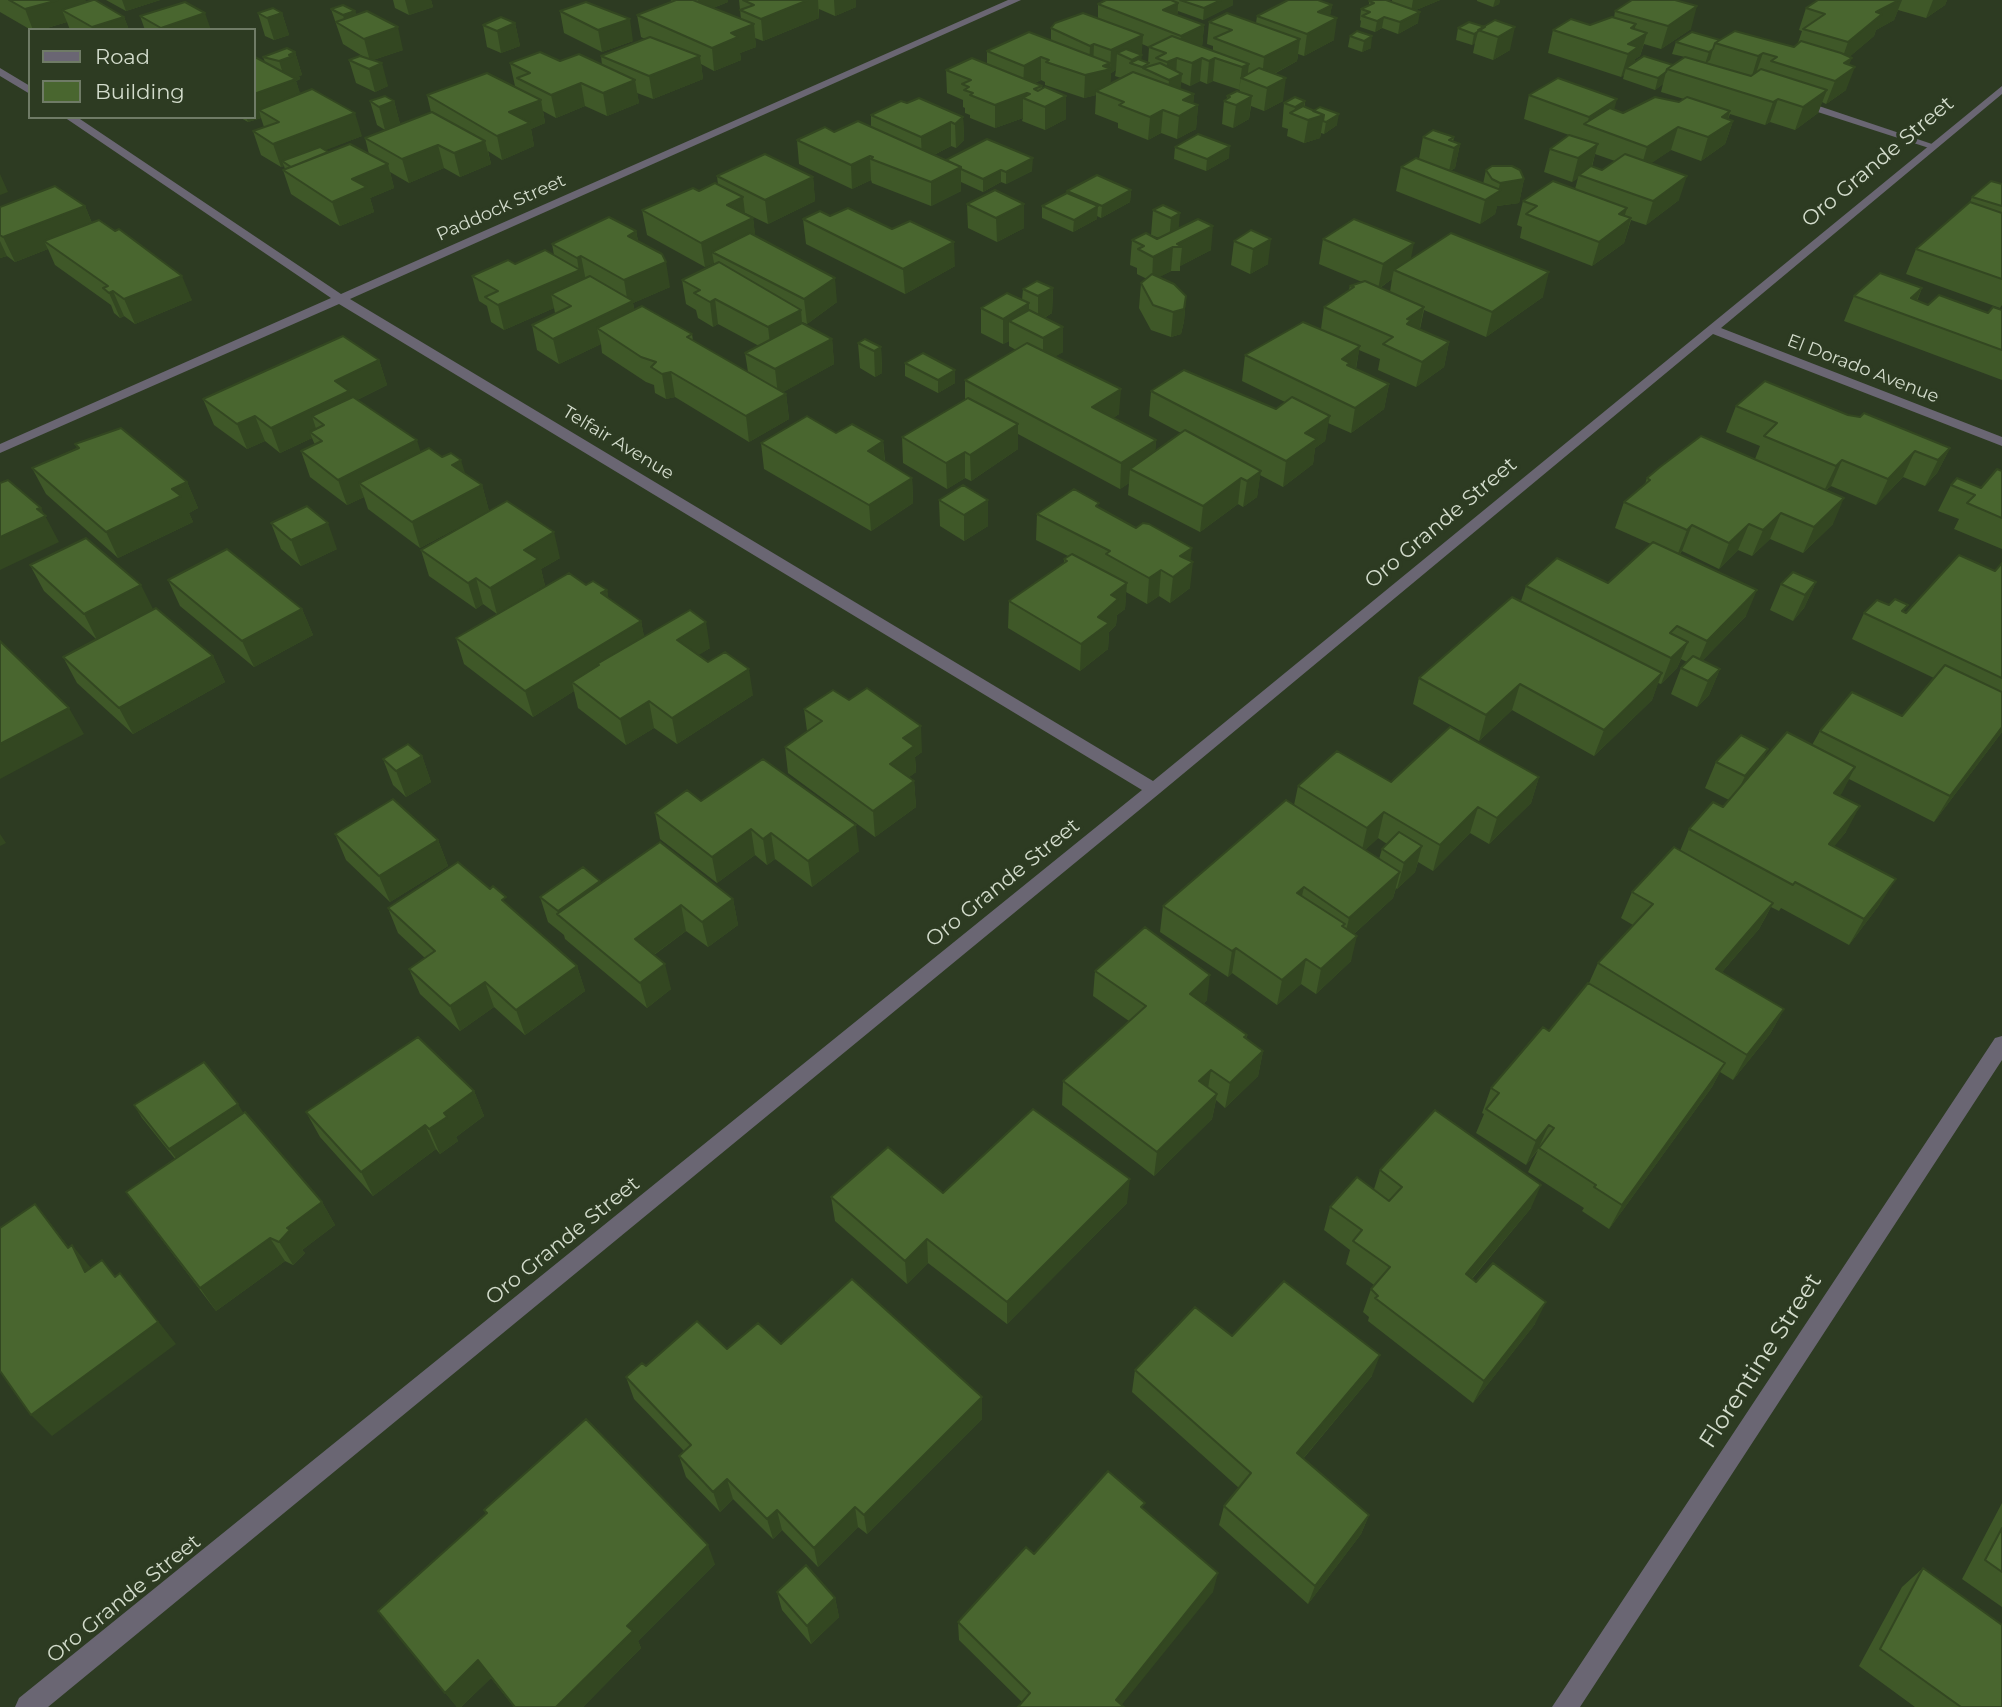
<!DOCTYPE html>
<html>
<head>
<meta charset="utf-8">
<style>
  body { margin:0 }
  #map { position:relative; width:2002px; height:1707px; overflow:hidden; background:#2d3b22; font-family:Montserrat,sans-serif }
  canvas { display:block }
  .legend { position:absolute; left:28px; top:28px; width:228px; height:91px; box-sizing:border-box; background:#2d3b22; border:2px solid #6f7b66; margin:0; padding:9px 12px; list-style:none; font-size:21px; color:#d3dccc }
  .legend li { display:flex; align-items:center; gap:14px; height:35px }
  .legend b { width:35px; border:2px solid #6f7b66 }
</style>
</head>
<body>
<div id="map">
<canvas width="2002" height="1707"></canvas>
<ul class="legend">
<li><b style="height:9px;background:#6a6673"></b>Road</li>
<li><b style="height:19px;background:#49662f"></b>Building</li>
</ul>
</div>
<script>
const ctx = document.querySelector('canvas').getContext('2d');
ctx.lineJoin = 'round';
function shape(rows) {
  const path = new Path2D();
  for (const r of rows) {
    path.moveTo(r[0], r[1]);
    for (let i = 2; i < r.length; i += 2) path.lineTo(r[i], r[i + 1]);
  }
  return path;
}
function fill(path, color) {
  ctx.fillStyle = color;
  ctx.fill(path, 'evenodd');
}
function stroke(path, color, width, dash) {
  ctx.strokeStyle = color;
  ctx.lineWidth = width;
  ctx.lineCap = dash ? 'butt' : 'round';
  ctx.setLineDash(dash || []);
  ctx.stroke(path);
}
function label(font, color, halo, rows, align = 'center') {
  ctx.font = font + ' Montserrat,sans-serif';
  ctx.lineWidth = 7;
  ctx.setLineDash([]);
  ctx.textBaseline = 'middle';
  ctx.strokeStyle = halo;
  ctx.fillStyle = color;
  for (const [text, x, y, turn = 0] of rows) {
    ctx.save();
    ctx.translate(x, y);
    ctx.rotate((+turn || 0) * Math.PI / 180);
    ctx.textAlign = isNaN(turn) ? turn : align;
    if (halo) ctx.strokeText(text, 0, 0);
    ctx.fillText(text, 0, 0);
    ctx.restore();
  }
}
const service = shape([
  [1793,100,1801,100,1938,146,1929,148,1793,104,1793,100]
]);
const minor = shape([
  [1008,0,1021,0,350,299,1153,781,2002,86,2002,94,1721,328,2002,437,2002,446,1713,334,1160,793,48,1707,15,1707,19,1698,1142,790,339,304,0,453,0,444,331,298,64,117,77,117,341,294,1008,0],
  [0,68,30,86,30,94,0,76,0,68],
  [2002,1036,2002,1060,1580,1707,1552,1707,1995,1038,2002,1036]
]);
const wall = shape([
  [0,0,85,0,86,2,124,17,129,30,70,30,67,22,40,30,31,30,0,12],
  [106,0,160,0,126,11],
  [393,0,431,0,433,7,409,15,395,8],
  [671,0,728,0,728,2,713,8,741,19,739,0,856,0,856,7,835,16,819,9,819,18,763,41,755,38,756,47,740,53,741,60,714,71,701,64,703,79,653,99,637,93,639,103,607,116,585,106,556,118,543,111,545,123,531,129,534,146,502,160,488,151,491,164,460,177,444,168,409,183,390,172,394,188,370,198,374,212,340,226,291,194,283,170,285,169,284,166,281,167,261,155,253,131,264,127,261,118,248,122,239,117,254,117,265,62,263,57,295,52,302,75,299,76,300,79,296,81,300,94,362,136,325,150,328,152,369,154,365,138,431,112,427,95,520,89,515,86,510,63,560,61,602,65,601,56,645,39,641,37,637,15,672,2],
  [1106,0,1233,0,1233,5,1203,20,1178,11,1177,15,1204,25,1202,47,1213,51,1213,46,1207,44,1209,22,1256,23,1257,16,1332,5,1330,15,1334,40,1304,56,1298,54,1297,61,1274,74,1283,101,1264,111,1251,106,1249,119,1233,128,1222,124,1224,101,1227,99,1227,96,1239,92,1240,90,1213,81,1207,84,1200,81,1190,86,1181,82,1180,89,1194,94,1193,104,1198,105,1196,129,1177,139,1161,133,1148,140,1118,128,1118,123,1095,114,1096,95,1084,98,1045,85,1045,82,1041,80,1035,83,1042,86,1042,89,1066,119,1045,130,1022,121,1023,118,995,128,970,118,970,115,965,113,965,108,963,107,963,100,947,93,946,70,987,64,987,51,1051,41,1051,28,1098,18,1098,4],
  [1142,44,1149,47,1148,63,1141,60],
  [1116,70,1115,76,1121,78,1110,84,1111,73],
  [1392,0,1440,0,1416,10,1418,23,1398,34,1382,28,1375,32,1360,27,1361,21,1360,20,1361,9,1369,5,1369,1,1392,2],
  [1477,0,1500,0,1499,4,1493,7,1477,1],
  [1818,0,1947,0,1945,5,1926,18,1898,10,1894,20,1876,30,1874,36,1849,57,1849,65,1846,90,1826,104,1822,102,1818,113,1795,130,1770,122,1765,125,1730,114,1728,119,1733,121,1725,144,1701,161,1671,150,1651,163,1679,200,1646,225,1631,220,1624,243,1592,266,1520,238,1522,227,1517,225,1523,201,1575,189,1578,178,1572,182,1544,172,1550,149,1569,135,1524,119,1529,95,1614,110,1623,113,1679,102,1684,99,1661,92,1663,84,1655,90,1623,79,1624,75,1621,77,1548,53,1553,30,1590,25,1614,18,1615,11,1691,29,1661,49,1644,44,1640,56,1635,59,1634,63,1673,65,1685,57,1672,54,1676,42,1720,40,1794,47,1798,43,1802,31,1799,30,1806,8],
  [1595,154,1615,161,1602,170,1592,167],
  [331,9,355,11,356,15,403,50,373,60,388,86,375,92,356,83,349,60,364,57,343,44],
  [560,11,633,41,602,52,564,33],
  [258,13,282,13,289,35,274,40,265,36],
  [140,16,211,30,145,30],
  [1495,20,1510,50,1493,60,1473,53,1475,43,1472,45,1456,40,1458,28,1485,27],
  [515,23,520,46,501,53,487,47,483,25],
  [1357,31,1371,48,1362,52,1348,47,1350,36],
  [370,101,394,101,400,124,385,130,377,125],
  [1305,101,1305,107,1337,125,1324,134,1321,133,1320,138,1304,143,1287,136,1288,129,1282,127,1284,103],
  [907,103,963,117,964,140,956,148,951,146,934,155,946,160,1032,171,1006,184,1001,182,983,192,961,182,961,191,931,206,872,183,871,180,852,189,799,164,797,140,834,132,871,127,871,115],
  [1423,137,1454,137,1453,142,1460,144,1455,168,1450,171,1483,184,1486,170,1524,179,1519,203,1497,206,1495,214,1480,224,1396,191,1401,167,1419,159],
  [1175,147,1229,158,1206,171,1174,159],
  [717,176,813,177,815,201,768,224,745,213,745,214,753,218,755,236,837,302,807,324,802,322,802,323,832,339,834,364,783,392,786,394,789,419,749,442,675,397,666,399,655,393,654,385,646,382,602,353,601,344,559,364,537,350,532,325,555,313,554,308,504,330,491,322,487,306,479,301,472,276,515,264,554,255,552,244,636,231,638,241,670,287,633,303,634,309,692,334,693,341,748,372,745,353,759,346,718,324,713,327,698,318,696,310,686,304,682,280,714,265,714,263,705,267,647,235,642,210,718,185],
  [2002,184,2002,305,2000,308,1906,274,1916,249,1970,202,1972,197],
  [1131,190,1130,202,1101,218,1097,216,1097,219,1073,232,1042,218,1042,206,1067,193,1067,191],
  [967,204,1024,228,997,242,968,228],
  [1163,205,1179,228,1211,250,1180,266,1180,271,1171,271,1159,277,1186,296,1184,321,1181,334,1171,337,1151,330,1139,308,1141,283,1147,279,1137,274,1137,268,1130,265,1132,240,1159,238,1151,235,1153,210],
  [85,206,92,223,192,300,135,324,124,316,120,318,114,313,111,305,55,265,48,249,15,262,7,256,0,258,0,207],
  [830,216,892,229,955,266,905,294,806,244,803,219],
  [1251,230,1268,264,1250,274,1231,265,1234,241],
  [1323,239,1411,259,1543,297,1486,337,1424,310,1420,329,1449,342,1444,367,1416,387,1378,370,1380,359,1359,350,1356,369,1389,384,1384,409,1351,433,1328,423,1325,441,1315,448,1313,464,1283,487,1260,475,1257,497,1243,507,1238,504,1200,532,1128,495,1129,483,1120,489,1018,434,1018,449,971,481,965,478,947,489,903,463,902,437,965,400,965,380,1016,350,1009,346,1009,341,1003,344,981,333,981,308,1022,300,1023,289,1053,288,1052,313,1044,318,1063,352,1055,356,1119,414,1113,418,1156,440,1155,452,1181,433,1149,416,1151,391,1276,409,1285,402,1242,381,1245,355,1321,329,1324,307,1349,290,1350,286,1362,282,1319,264],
  [1392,279,1390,292,1380,288],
  [1922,288,1917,301,1928,305,1988,313,2002,310,2002,380,1844,321,1854,296],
  [858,343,881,347,882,373,875,377,860,368],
  [379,360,387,385,357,400,421,452,465,474,482,485,489,511,420,548,368,509,364,497,347,505,310,477,301,451,315,445,312,438,280,453,265,441,247,449,214,425,203,399],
  [905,363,955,370,955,383,938,393,905,376],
  [1736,406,1848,415,1950,448,1937,473,1925,486,1903,477,1876,505,1831,486,1826,490,1833,524,1803,553,1770,539,1752,556,1738,550,1719,569,1682,551,1680,554,1746,616,1702,661,1720,669,1709,695,1697,707,1671,694,1681,668,1687,662,1681,659,1677,668,1661,684,1658,683,1652,700,1594,756,1512,710,1479,741,1413,704,1419,678,1521,601,1526,586,1608,583,1651,544,1615,528,1624,502,1645,484,1647,478,1755,459,1760,446,1726,432],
  [836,433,883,441,885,461,912,478,913,503,871,531,764,469,761,443],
  [75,444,187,482,198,508,189,513,193,522,118,558,46,494,32,468,77,448],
  [2002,471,2002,549,1954,529,1959,519,1938,511,1951,485,1981,488],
  [939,500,988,526,964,541,940,526],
  [1099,508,1190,561,1190,588,1170,603,1159,596,1147,604,1126,592,1125,609,1117,615,1116,625,1109,632,1108,649,1080,671,1008,628,1009,601,1064,563,1064,559,1068,556,1036,540,1037,514],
  [271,523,337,549,301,566,281,549],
  [421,550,560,558,541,569,545,586,497,614,483,604,476,609,429,576],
  [2002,563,2002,732,1934,822,1849,779,1840,795,1846,832,1834,846,1880,904,1849,945,1781,908,1779,911,1771,907,1759,929,1722,972,1784,1009,1770,1034,1733,1080,1720,1072,1712,1087,1609,1229,1582,1211,1584,1208,1528,1172,1538,1150,1526,1165,1476,1133,1484,1114,1482,1113,1491,1088,1549,1031,1589,983,1598,963,1633,925,1621,918,1632,892,1680,851,1689,829,1723,807,1729,800,1705,788,1716,762,1763,760,1812,745,1820,731,1902,716,1934,678,1852,639,1864,613,1906,613,1995,571],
  [30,565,153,610,213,656,225,682,133,734,77,683,63,657,96,639,44,591],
  [168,580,302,609,313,635,254,667,180,606],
  [1816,582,1804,608,1793,621,1770,610,1781,584],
  [586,585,607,590,608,598,641,621,644,637,710,648,698,655,753,695,677,744,654,728,626,745,578,708,574,691,533,717,464,664,456,638],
  [804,709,922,752,915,757,916,772,909,777,914,781,916,807,875,837,788,773,785,747,807,731],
  [422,756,431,782,406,797,393,785,383,759],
  [1539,777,1531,803,1489,844,1470,833,1433,871,1418,862,1415,872,1397,889,1396,888,1393,898,1354,934,1351,961,1316,994,1301,984,1277,1005,1232,973,1228,977,1160,932,1163,906,1294,805,1298,786],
  [1378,838,1387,844,1382,849,1379,859,1365,850],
  [701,801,859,851,812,887,775,859,767,865,755,855,717,883,660,839,655,813],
  [335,834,438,840,448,866,390,902,346,860],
  [601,884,733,899,738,925,708,947,686,931,654,955,671,989,647,1008,565,939,564,935,548,922,540,897],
  [508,905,577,966,585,991,525,1035,494,1007,460,1031,420,994,409,969,425,958,398,933,388,908],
  [1095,971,1207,1000,1203,1004,1247,1035,1246,1039,1263,1051,1258,1076,1225,1108,1216,1100,1212,1119,1154,1176,1062,1105,1063,1081,1129,1021,1093,996],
  [474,1091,484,1116,456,1137,458,1141,440,1154,436,1149,373,1196,320,1137,306,1112],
  [134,1105,244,1113,322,1202,335,1225,302,1250,305,1253,293,1265,285,1261,216,1311,143,1215,175,1159,142,1118],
  [1380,1170,1531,1208,1472,1279,1535,1324,1473,1403,1368,1321,1369,1317,1363,1312,1371,1289,1374,1285,1346,1264,1350,1250,1324,1230,1330,1207,1374,1189],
  [943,1193,1127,1203,1007,1324,928,1263,907,1284,835,1221,831,1197],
  [1232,1336,1372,1376,1303,1459,1369,1515,1361,1534,1308,1604,1219,1525,1224,1506,1239,1488,1132,1392,1135,1370],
  [781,1344,982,1397,982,1419,867,1534,858,1527,818,1567,782,1530,773,1539,733,1499,720,1512,686,1477,679,1456,684,1451,634,1399,626,1377,646,1366,727,1349],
  [2002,1503,2002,1607,1962,1579],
  [1144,1509,1213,1592,1022,1702,959,1640,958,1622,1034,1554],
  [484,1510,715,1564,638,1641,641,1648,583,1707,514,1707,491,1678,461,1707,457,1707,378,1611,486,1514],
  [1923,1568,2002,1707,1915,1707,1859,1666,1902,1587],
  [777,1592,835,1598,839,1617,811,1644,782,1610]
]);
const shadedWall = shape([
  [58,0,85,0,91,15,62,10,67,22,40,30,33,30,25,9],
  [122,0,160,0,126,11],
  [405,0,431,0,433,7,409,15],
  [698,0,728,0,728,2,700,13],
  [808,0,818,0,819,18,763,41,761,19],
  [834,0,856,0,856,7,835,16],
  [1221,0,1233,0,1233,5,1203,20,1204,8],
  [1413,0,1440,0,1411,12],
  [1495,0,1500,0,1499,4,1493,7],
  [1899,0,1902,0,1894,20,1876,30,1874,36,1840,65,1848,42,1876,12],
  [1933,0,1947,0,1945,5,1926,18],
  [1178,3,1177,25,1163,10],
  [1332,5,1329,22,1337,18,1334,40,1304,56,1307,34,1318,12],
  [1697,6,1691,29,1661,49,1668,26],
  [355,11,361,33,346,28,343,15],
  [1420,12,1418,23,1398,34,1400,22],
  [205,13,211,30,161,30,161,28],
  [282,13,289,35,274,40,267,18],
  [124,17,129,30,93,30,92,27],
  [1384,17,1382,28,1375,32,1377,21],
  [630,19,633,41,602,52,598,30],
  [515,23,520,46,501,53,497,31],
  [754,24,756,47,740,53,741,60,714,71,712,48,731,33],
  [1636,24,1631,42,1647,33,1640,56,1635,59,1632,69,1626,68,1624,75,1621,77,1628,54,1631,28],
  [1204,25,1202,47,1179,58,1181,36],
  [398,27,403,50,370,61,364,39],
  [1515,27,1510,50,1493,60,1498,37],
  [1478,32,1475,43,1472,45,1474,34],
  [1143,35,1141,67,1131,64,1132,60,1117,53,1116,70,1111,73,1110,92,1096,91,1096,95,1084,98,1085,75,1110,63,1110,69,1111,50],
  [1372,36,1371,48,1362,52,1364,41],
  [1300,39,1297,61,1262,80,1264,57],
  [1094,44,1093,67,1089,69,1090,46],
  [1713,49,1710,60,1705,64,1709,52],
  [295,52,302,75,299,76,300,79,296,81,303,102,259,110,261,118,248,122,246,117,254,117,254,94,286,83,279,61,289,55],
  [1763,53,1755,76,1751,79,1758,56],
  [700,56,703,79,653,99,649,76],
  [1041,57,1041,80,1023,88,1024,66],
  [1177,58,1176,76,1182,74,1180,97,1167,103,1169,80,1166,78,1167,62],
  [1202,58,1200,81,1190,86,1192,63],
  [1215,58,1213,81,1207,84,1209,61],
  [1852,58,1846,72,1855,67,1846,90,1826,104,1835,81,1844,63],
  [382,63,388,86,375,92,369,69],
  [1249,64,1247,80,1241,78,1239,90,1242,67],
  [1666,72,1663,84,1655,90,1658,78],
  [1286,78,1283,101,1264,111,1267,88],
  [635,80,639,103,607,116,603,93],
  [581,83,585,106,556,118,551,95],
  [1827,90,1818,113,1795,130,1803,107],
  [1027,93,1027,99,1023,98,1023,118,995,128,995,105],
  [1194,94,1193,108,1198,105,1196,129,1177,139,1179,116,1183,100],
  [1066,96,1066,119,1045,130,1045,107],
  [1252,96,1249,119,1233,128,1236,105],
  [1617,99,1611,122,1587,125,1589,117],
  [1778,99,1770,122,1765,125,1773,102],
  [541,100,545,123,531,129,534,146,502,160,497,136,509,112],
  [394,101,400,124,385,130,379,107],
  [1305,101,1303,118,1294,115,1295,107],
  [1163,110,1161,133,1148,140,1150,117],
  [1730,111,1726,126,1733,121,1725,144,1701,161,1708,137,1722,117],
  [355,113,362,136,288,165,282,161,284,166,281,167,273,144],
  [1339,114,1337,125,1324,134,1326,122],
  [1324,115,1320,138,1304,143,1308,120],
  [963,117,964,140,956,148,955,124],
  [951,122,951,146,922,161,921,137],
  [1678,127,1671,150,1640,171,1647,147],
  [485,141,491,164,460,177,454,153],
  [1460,144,1455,168,1449,171,1454,148],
  [1598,144,1591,168,1579,175,1578,178,1572,182,1578,158],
  [438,145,444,168,409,183,402,159],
  [1230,146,1229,158,1206,171,1207,159],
  [870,156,871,180,852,189,851,165],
  [1033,158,1032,171,1006,184,1006,172],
  [388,164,394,188,370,198,374,212,340,226,332,202,352,179],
  [961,167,961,191,931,206,931,182],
  [1001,170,1001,182,983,192,983,179],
  [0,174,8,192,0,195],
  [1687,176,1679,200,1646,225,1653,201],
  [813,177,815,201,768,224,765,200],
  [1524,179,1519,203,1497,206,1495,214,1480,224,1485,200,1498,192,1500,183],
  [1131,190,1130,202,1101,218,1102,206],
  [743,197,746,221,753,218,756,242,712,252,714,263,705,267,701,243,727,205],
  [1024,204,1024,228,997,242,996,218],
  [85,206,95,231,44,241,48,249,15,262,3,237],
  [1098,206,1097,219,1073,232,1074,220],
  [1627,208,1622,225,1631,218,1624,243,1592,266,1599,242,1619,214],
  [1180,213,1178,237,1169,242,1171,218],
  [1213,226,1211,250,1180,266,1182,247,1177,244],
  [636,231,641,256,628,236],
  [1271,239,1268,264,1250,274,1253,249],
  [0,241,7,256,0,258],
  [954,242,955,266,905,294,903,269],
  [1414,243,1409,268,1394,270,1392,279,1378,289,1383,264],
  [1173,247,1171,271,1152,281,1153,257],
  [581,256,586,281,551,294,554,308,504,330,498,305,579,271,577,258],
  [666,262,670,287,633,303,637,326,597,328,601,344,559,364,553,339,628,304,624,280],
  [1549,272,1543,297,1486,337,1492,312],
  [182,276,192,300,135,324,124,299],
  [835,278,837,302,807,324,804,299],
  [1053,288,1052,313,1038,321,1038,296],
  [1922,288,1911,313,1911,298],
  [113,291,124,316,120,318,109,293],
  [1186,296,1184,321,1181,334,1171,337,1173,312],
  [715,299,718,324,713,327,710,302],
  [1029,303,1029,328,1009,321,1009,341,1003,344,1003,319],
  [1424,307,1419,332,1406,345,1407,319],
  [801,310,803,335,771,352,768,327],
  [1063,327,1063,352,1043,364,1043,338],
  [832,339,834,364,778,395,775,369],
  [1449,342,1444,367,1416,387,1422,362],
  [1360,346,1355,371,1348,376,1342,359],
  [881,347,882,373,875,377,874,351],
  [379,360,387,385,353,402,324,425,312,416,318,435,310,432,312,438,280,453,271,428,335,381],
  [955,370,955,383,938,393,938,380],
  [671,372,675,397,666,399,662,374],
  [1389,384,1384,409,1351,433,1355,408],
  [1121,389,1119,414,1090,433,1092,407],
  [786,394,789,419,749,442,746,416],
  [255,416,265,441,247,449,237,424],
  [1330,416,1325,441,1315,448,1313,464,1283,487,1286,461,1305,433],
  [1018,424,1018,449,971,481,970,455],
  [417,440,425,466,359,483,364,497,347,505,338,480],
  [1156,440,1154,465,1130,469,1129,483,1120,489,1121,463],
  [883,441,885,467,868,451],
  [1950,448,1937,473,1925,486,1938,460],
  [1915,451,1903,477,1876,505,1888,479],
  [965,452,965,478,947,489,946,463],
  [461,460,469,486,452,465],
  [1842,460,1831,486,1824,491,1836,466],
  [1261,471,1257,497,1243,507,1247,481],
  [912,478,913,503,871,531,869,505],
  [1241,478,1238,504,1200,532,1203,506],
  [187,482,198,508,189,513,193,522,118,558,106,532,172,489],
  [482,485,489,511,420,548,412,522],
  [1844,498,1833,524,1803,553,1814,527],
  [988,500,988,526,964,541,964,515],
  [41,508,59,542,0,570,0,537],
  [1781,513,1770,539,1752,556,1763,530],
  [328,523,337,549,301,566,291,540],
  [1749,524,1738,550,1719,569,1729,543],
  [1692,525,1682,551,1677,556,1687,530],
  [554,532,560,558,541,569,545,586,497,614,490,588,524,550],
  [1192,548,1190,564,1193,562,1190,588,1170,603,1173,577,1180,556],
  [1161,570,1159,596,1147,604,1149,578],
  [476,578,483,604,476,609,468,583],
  [1816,582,1804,608,1793,621,1805,595],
  [1127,583,1125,609,1117,615,1116,625,1109,632,1108,649,1080,671,1081,644,1111,595],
  [141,585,154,611,97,640,84,614],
  [607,590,612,617,601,593],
  [1757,590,1746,616,1696,667,1707,641],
  [302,609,313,635,254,667,242,641],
  [641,621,646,647,599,665,597,664,600,676,572,682,574,691,533,717,525,691],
  [706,622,710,648,681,666,677,640],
  [1688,642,1677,668,1661,684,1671,658],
  [213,656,225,682,133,734,119,708],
  [749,669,753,695,677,744,672,718],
  [1720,669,1709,695,1697,707,1708,681],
  [1662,673,1652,700,1594,756,1604,730],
  [1520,684,1512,710,1479,741,1486,715],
  [649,701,654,728,626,745,620,719],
  [69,708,84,734,0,779,0,744],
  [921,726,922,752,915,757,916,772,892,790,890,764,903,738],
  [2002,727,2002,732,1934,822,1950,796],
  [1768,749,1756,775,1733,802,1745,776],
  [422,756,431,782,406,797,396,771],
  [1855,767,1842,793,1820,819,1834,793],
  [1539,777,1531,803,1489,844,1497,818],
  [914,781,916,807,875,837,873,811],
  [1860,806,1846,832,1815,870,1829,844],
  [1478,807,1470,833,1433,871,1440,845],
  [1384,812,1378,838,1361,854,1367,828],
  [856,825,859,851,812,887,808,861],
  [751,829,755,855,717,883,712,857],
  [771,833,775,859,767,865,763,839],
  [0,834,6,843,0,846],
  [438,840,448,866,390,902,379,876],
  [1422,846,1415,872,1397,889,1404,863],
  [1400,872,1393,898,1343,944,1349,918],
  [1896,879,1880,904,1849,945,1864,919],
  [600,881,607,907,559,915,558,911],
  [1304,887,1298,913,1297,893],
  [733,899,738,925,708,947,702,922],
  [1773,903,1759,929,1703,994,1716,969],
  [681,905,686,931,641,964,635,939],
  [1357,936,1351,961,1316,994,1321,969],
  [1236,948,1232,973,1228,977,1232,951],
  [1306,959,1301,984,1277,1005,1282,980],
  [665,964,671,989,647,1008,640,983],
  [577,966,585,991,525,1035,516,1010],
  [1210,975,1207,1000,1186,1019,1190,994],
  [485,982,494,1007,460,1031,450,1006],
  [1784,1009,1770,1034,1733,1080,1747,1055],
  [1263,1051,1258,1076,1225,1108,1230,1083],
  [1725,1063,1712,1087,1609,1229,1622,1205],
  [1211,1070,1207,1094,1199,1081],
  [474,1091,484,1116,456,1137,458,1141,440,1154,429,1129,444,1113],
  [1217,1094,1212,1119,1154,1176,1157,1152],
  [238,1104,246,1117,178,1161,169,1149],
  [425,1125,436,1149,373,1196,361,1172],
  [1549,1125,1538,1149,1526,1165,1536,1141],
  [1130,1179,1127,1203,1007,1324,1007,1302],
  [1541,1185,1531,1208,1456,1297,1466,1274],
  [322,1202,335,1225,302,1250,305,1253,293,1265,279,1242,287,1228],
  [35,1204,79,1260,72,1245,91,1268,85,1272],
  [270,1238,285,1261,216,1311,200,1288],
  [927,1239,928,1263,907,1284,905,1261],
  [120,1273,176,1344,52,1436,31,1415],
  [1546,1302,1535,1324,1473,1403,1484,1381],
  [1380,1355,1372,1376,1290,1474,1297,1453],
  [982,1397,982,1419,867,1534,864,1515],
  [727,1479,733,1499,720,1512,713,1492],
  [855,1507,858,1527,818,1567,814,1548],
  [777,1510,782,1530,773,1539,767,1519],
  [1369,1515,1361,1534,1308,1604,1315,1586],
  [708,1545,715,1564,638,1641,641,1648,583,1707,556,1707,627,1626],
  [1218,1573,1213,1592,1120,1707,1116,1700],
  [835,1598,839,1617,811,1644,807,1626],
  [478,1660,491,1678,461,1707,457,1707,445,1693]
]);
const building = shape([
  [9,0,58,0,25,9,9,0],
  [93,0,95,0,124,17,92,27,62,10,93,0],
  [676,0,693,0,754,24,731,33,738,37,712,48,637,15,676,0],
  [743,0,808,0,761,19,740,10,754,5,743,0],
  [1106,0,1171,0,1178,3,1163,10,1204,25,1181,36,1098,4,1106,0],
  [1180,0,1221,0,1204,8,1180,0],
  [1288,0,1318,0,1332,5,1318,12,1337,18,1307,34,1257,16,1288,0],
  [1371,0,1386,0,1420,12,1400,22,1384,17,1377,21,1362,16,1370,12,1361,9,1374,3,1369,1,1371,0],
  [1632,0,1675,0,1697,6,1668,26,1615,11,1632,0],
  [1818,0,1899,0,1876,12,1882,14,1848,42,1803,29,1825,14,1806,8,1818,0],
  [185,2,205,13,161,28,140,16,185,2],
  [586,2,630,19,598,30,560,11,586,2],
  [343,5,355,11,343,15,331,9,343,5],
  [273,8,282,13,267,18,258,13,273,8],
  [367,11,398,27,364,39,336,22,367,11],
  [1083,13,1143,35,1111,50,1094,44,1090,46,1051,28,1055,23,1083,13],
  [1227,13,1300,39,1264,57,1214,38,1232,30,1209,22,1227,13],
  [501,17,515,23,497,31,483,25,501,17],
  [1612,17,1636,24,1631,28,1647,33,1628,44,1638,47,1628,54,1553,30,1571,19,1590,25,1612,17],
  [1495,20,1515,27,1498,37,1478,30,1495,20],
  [1469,22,1485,27,1474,34,1458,28,1469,22],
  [1357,31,1372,36,1364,41,1350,36,1357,31],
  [1735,31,1794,47,1801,41,1841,53,1852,58,1844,63,1855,67,1835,81,1771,61,1777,57,1763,53,1758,56,1715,43,1735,31],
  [1029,32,1110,63,1103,66,1111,69,1085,75,1046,62,1049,60,1041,57,1024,66,987,51,1029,32],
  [1692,32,1720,40,1715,43,1713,49,1709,52,1676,42,1692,32],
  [1172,36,1249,64,1242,67,1215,58,1209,61,1202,58,1192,63,1177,58,1167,62,1156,58,1166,53,1149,47,1172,36],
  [650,37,700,56,649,76,601,56,650,37],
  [287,48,295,52,289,55,293,56,279,61,263,57,287,48],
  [1126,49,1142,55,1132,60,1117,53,1126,49],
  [540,52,560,61,579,54,635,80,603,93,581,83,551,95,517,78,530,73,510,63,540,52],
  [360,56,382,63,369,69,349,60,360,56],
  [1644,56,1673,65,1667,69,1666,72,1658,78,1626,68,1644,56],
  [254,57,255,57,296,79,254,94,254,57],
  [1685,57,1751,76,1761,69,1827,90,1803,107,1778,99,1773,102,1667,69,1685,57],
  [972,58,1042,86,1034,89,1038,91,1045,87,1066,96,1045,107,1023,98,1030,94,1027,93,995,105,970,95,973,93,964,90,969,87,962,84,971,80,946,70,972,58],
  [1138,59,1149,63,1142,67,1130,63,1138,59],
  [1160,63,1182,74,1169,80,1143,68,1160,63],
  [1259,68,1286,78,1267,88,1241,78,1259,68],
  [1133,72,1194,94,1183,100,1198,105,1179,116,1163,110,1150,117,1119,105,1124,102,1096,91,1133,72],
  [487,73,541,100,509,112,530,123,497,136,427,95,487,73],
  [1558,78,1617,99,1589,117,1529,95,1558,78],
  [312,89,355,113,273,144,253,131,279,122,259,110,312,89],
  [1237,91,1252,96,1236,105,1224,101,1230,97,1227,96,1237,91],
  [385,96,394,101,379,107,370,101,385,96],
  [1295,97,1305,101,1295,107,1284,103,1295,97],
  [1655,97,1679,102,1687,97,1730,111,1722,117,1733,121,1708,137,1678,127,1647,147,1584,124,1610,108,1623,113,1655,97],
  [919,98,963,117,955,124,951,122,921,137,871,115,901,101,907,103,919,98],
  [1303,106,1324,115,1308,120,1290,113,1303,106],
  [1320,107,1339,114,1326,122,1323,121,1324,115,1313,111,1320,107],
  [432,112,485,141,454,153,438,145,402,159,365,138,432,112],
  [858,121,961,167,931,182,871,159,873,157,870,156,851,165,797,140,825,127,834,132,858,121],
  [1433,130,1454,137,1449,140,1460,144,1454,148,1423,137,1433,130],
  [1198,134,1230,146,1207,159,1175,147,1198,134],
  [1569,135,1598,144,1578,158,1550,149,1569,135],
  [987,139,1033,158,1006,172,1001,170,983,179,961,169,961,167,946,160,987,139],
  [350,144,388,164,352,179,367,187,332,202,283,170,350,144],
  [320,147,328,152,291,167,282,161,320,147],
  [765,154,813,177,765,200,717,176,765,154],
  [1625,154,1687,176,1653,201,1579,175,1591,166,1602,170,1625,154],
  [1416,158,1501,190,1485,200,1401,167,1416,158],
  [1492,166,1512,166,1520,170,1524,179,1500,183,1492,179,1486,170,1492,166],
  [1097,175,1131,190,1102,206,1067,191,1097,175],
  [1553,181,1627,208,1619,214,1631,218,1599,242,1526,214,1537,206,1523,201,1553,181],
  [1991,181,2002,184,2002,206,1972,197,1991,181],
  [715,183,743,197,727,205,753,218,701,243,642,210,693,188,699,191,715,183],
  [55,186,85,206,3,237,0,235,0,207,55,186],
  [995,190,1024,204,996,218,967,204,995,190],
  [1067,193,1098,206,1074,220,1042,206,1067,193],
  [1970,202,2002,213,2002,279,1916,249,1970,202],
  [1163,205,1180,213,1171,218,1153,210,1163,205],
  [848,208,892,229,910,221,954,242,903,269,803,219,820,211,830,216,848,208],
  [609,217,636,231,628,236,662,254,666,262,624,280,581,256,577,258,552,244,609,217],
  [1198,219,1213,226,1177,244,1182,247,1173,247,1153,257,1138,249,1144,246,1132,240,1146,233,1157,239,1198,219],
  [1354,219,1414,243,1383,264,1323,239,1354,219],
  [99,220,115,231,119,229,182,276,124,299,113,291,109,293,103,288,108,286,44,241,99,220],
  [1251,230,1271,239,1253,249,1234,241,1251,230],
  [750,233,835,278,804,299,712,252,750,233],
  [1451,233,1549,272,1492,312,1394,270,1451,233],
  [545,250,580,270,498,305,485,297,498,291,472,276,508,260,515,264,545,250],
  [719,262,801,310,768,327,715,299,710,302,694,293,700,290,682,280,719,262],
  [1880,273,1922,288,1911,298,1928,305,1939,295,1988,313,1993,307,2002,310,2002,350,1854,296,1880,273],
  [1152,274,1174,284,1186,296,1184,309,1173,312,1153,305,1141,283,1152,274],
  [590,276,633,301,553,339,532,325,571,306,551,294,590,276],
  [1037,281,1053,288,1038,296,1023,289,1037,281],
  [1365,281,1424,307,1407,319,1411,320,1407,324,1449,342,1422,362,1383,344,1393,337,1324,307,1354,287,1350,286,1365,281],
  [1007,293,1029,303,1003,319,981,308,1007,293],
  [642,306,692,334,687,337,786,394,746,416,671,372,662,374,651,367,656,362,641,357,597,328,642,306],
  [1029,310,1063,327,1043,338,1009,321,1029,310],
  [1303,322,1360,346,1342,359,1350,363,1347,365,1389,384,1355,408,1245,355,1303,322],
  [802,323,832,339,775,369,745,353,802,323],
  [343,336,379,360,335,381,349,391,271,428,255,416,237,424,203,399,343,336],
  [865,339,881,347,874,351,858,343,865,339],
  [1027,343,1121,389,1092,407,1156,440,1121,463,965,380,1027,343],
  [923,353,955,370,938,380,905,363,923,353],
  [1184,370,1276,409,1292,397,1330,416,1305,433,1317,439,1286,461,1151,391,1184,370],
  [1765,381,1848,415,1860,417,1864,413,1950,448,1938,460,1915,451,1888,479,1842,460,1836,466,1764,436,1777,423,1736,406,1765,381],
  [353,397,417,440,338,480,301,451,322,441,310,432,324,425,312,416,353,397],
  [968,398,1018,424,970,455,965,452,946,463,902,437,968,398],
  [807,416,836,433,852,424,883,441,868,451,912,478,869,505,761,443,807,416],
  [121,428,187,482,172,489,181,496,106,532,32,468,79,448,75,444,121,428],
  [1185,430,1261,471,1247,481,1241,478,1203,506,1130,469,1185,430],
  [1701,436,1844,498,1814,527,1781,513,1763,530,1749,524,1729,543,1692,525,1687,530,1624,502,1650,480,1647,478,1660,467,1701,436],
  [429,448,442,457,451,453,461,460,452,465,482,485,412,522,359,483,429,448],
  [1997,469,2002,471,2002,518,1967,503,1975,495,1951,485,1957,478,1981,488,1997,469],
  [8,480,41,508,37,509,46,516,0,537,0,483,8,480],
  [963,485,988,500,964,515,939,500,963,485],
  [1074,489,1099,503,1096,506,1136,528,1143,523,1149,524,1192,548,1180,556,1193,562,1173,577,1161,570,1149,578,1106,554,1110,551,1037,514,1074,489],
  [507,501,554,532,524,550,538,559,490,588,476,578,468,583,421,550,507,501],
  [307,506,328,523,291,540,271,523,307,506],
  [86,538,141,585,84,614,30,565,86,538],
  [1653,542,1757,590,1707,641,1677,626,1670,633,1688,642,1671,658,1526,586,1557,558,1608,583,1653,542],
  [227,549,302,609,242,641,168,580,227,549],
  [1072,554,1127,583,1111,595,1118,599,1098,617,1109,623,1081,644,1009,601,1067,561,1064,559,1072,554],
  [1959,555,1995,571,2002,563,2002,678,1864,613,1877,600,1889,605,1895,599,1908,605,1902,611,1906,613,1959,555],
  [1793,572,1816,582,1805,595,1781,584,1793,572],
  [569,573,586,585,593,581,607,590,601,593,641,621,525,691,456,638,569,573],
  [1512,597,1662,673,1604,730,1520,684,1486,715,1419,678,1512,597],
  [156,608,213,656,119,708,63,657,156,608],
  [690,610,706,622,677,640,708,662,725,652,749,669,672,718,649,701,620,719,572,682,599,665,597,664,690,610],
  [0,641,69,708,0,744,0,641],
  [1693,656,1720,669,1708,681,1681,668,1693,656],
  [1945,665,2002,692,2002,727,1950,796,1820,731,1852,692,1902,716,1945,665],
  [867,688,921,726,903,738,914,746,890,764,914,781,873,811,785,747,822,721,804,709,833,690,849,700,867,688],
  [1450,727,1539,777,1497,818,1478,807,1440,845,1384,812,1367,828,1298,786,1337,751,1391,782,1450,727],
  [1787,732,1855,767,1834,793,1860,806,1829,844,1896,879,1864,919,1795,882,1793,885,1689,829,1713,802,1723,807,1787,732],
  [1741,735,1768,749,1745,776,1716,762,1741,735],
  [408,744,422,756,396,771,383,759,408,744],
  [763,759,856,825,808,861,771,833,763,839,751,829,712,857,655,813,687,790,701,801,763,759],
  [393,799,438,840,379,876,335,834,393,799],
  [1286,800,1400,872,1349,918,1304,887,1297,893,1345,924,1342,926,1357,936,1321,969,1306,959,1282,980,1236,948,1232,951,1163,906,1286,800],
  [1399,832,1422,846,1404,863,1382,849,1399,832],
  [660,842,733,899,702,922,681,905,635,939,665,964,640,983,557,914,660,842],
  [1674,847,1773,903,1716,969,1784,1009,1747,1055,1598,963,1653,904,1632,892,1674,847],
  [458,862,490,889,493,886,506,897,502,900,577,966,516,1010,485,982,450,1006,409,969,435,951,388,908,458,862],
  [583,867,600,881,558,911,540,897,583,867],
  [1145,927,1210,975,1190,994,1247,1035,1244,1037,1263,1051,1230,1083,1211,1070,1199,1081,1217,1094,1157,1152,1063,1081,1146,1006,1095,971,1145,927],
  [1588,983,1725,1063,1622,1205,1594,1187,1596,1185,1539,1148,1554,1128,1549,1125,1536,1141,1486,1109,1499,1093,1491,1088,1543,1027,1549,1031,1588,983],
  [418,1037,474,1091,444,1113,447,1117,429,1129,425,1125,361,1172,306,1112,418,1037],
  [204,1062,238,1104,169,1149,134,1105,204,1062],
  [1033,1109,1130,1179,1007,1302,927,1239,905,1261,831,1197,888,1147,943,1193,1033,1109],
  [1435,1110,1541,1185,1466,1274,1476,1282,1493,1263,1546,1302,1484,1381,1375,1298,1378,1296,1371,1289,1390,1267,1353,1241,1362,1230,1330,1207,1357,1177,1389,1201,1402,1187,1380,1170,1435,1110],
  [245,1112,322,1202,287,1228,290,1230,279,1242,270,1238,200,1288,126,1192,245,1112],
  [35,1204,68,1248,72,1245,85,1272,102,1260,115,1277,120,1273,158,1322,31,1415,0,1371,0,1228,35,1204],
  [852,1279,982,1397,864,1515,855,1507,814,1548,777,1510,767,1519,727,1479,713,1492,679,1456,691,1445,626,1377,642,1363,646,1366,697,1321,727,1349,758,1323,781,1344,852,1279],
  [1284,1281,1380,1355,1297,1453,1369,1515,1315,1586,1224,1506,1251,1473,1135,1370,1195,1307,1232,1336,1284,1281],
  [586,1419,708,1545,627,1626,633,1631,556,1707,515,1707,478,1660,445,1693,378,1611,487,1513,484,1510,586,1419],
  [1108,1471,1145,1503,1141,1507,1218,1573,1116,1700,1124,1707,1018,1707,1030,1693,958,1622,1026,1547,1034,1554,1108,1471],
  [2002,1528,2002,1572,1985,1560,2002,1528],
  [806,1565,835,1598,807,1626,777,1592,806,1565],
  [1923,1568,2002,1625,2002,1707,1961,1707,1880,1649,1923,1568]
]);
const farStreetnames = [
  ["Paddock Street",501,208,-24],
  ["El Dorado Avenue",1863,369,21],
  ["Telfair Avenue",618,443,31]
];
const streetNames = [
  ["Oro Grande Street",1878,162,-40],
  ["Oro Grande Street",1441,523,-40],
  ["Oro Grande Street",1003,883,-39],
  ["Oro Grande Street",563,1241,-39],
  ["Oro Grande Street",124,1599,-39]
];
const nearStreetnames = [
  ["Florentine Street",1761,1361,-57]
];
fill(service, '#6a6673');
fill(minor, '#6a6673');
fill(wall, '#3f5828');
fill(shadedWall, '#334721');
fill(building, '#49662f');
stroke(building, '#334721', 2);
label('18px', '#d3dccc', '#2d3b22', farStreetnames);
label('21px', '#d3dccc', '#2d3b22', streetNames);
label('24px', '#d3dccc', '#2d3b22', nearStreetnames);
</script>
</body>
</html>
